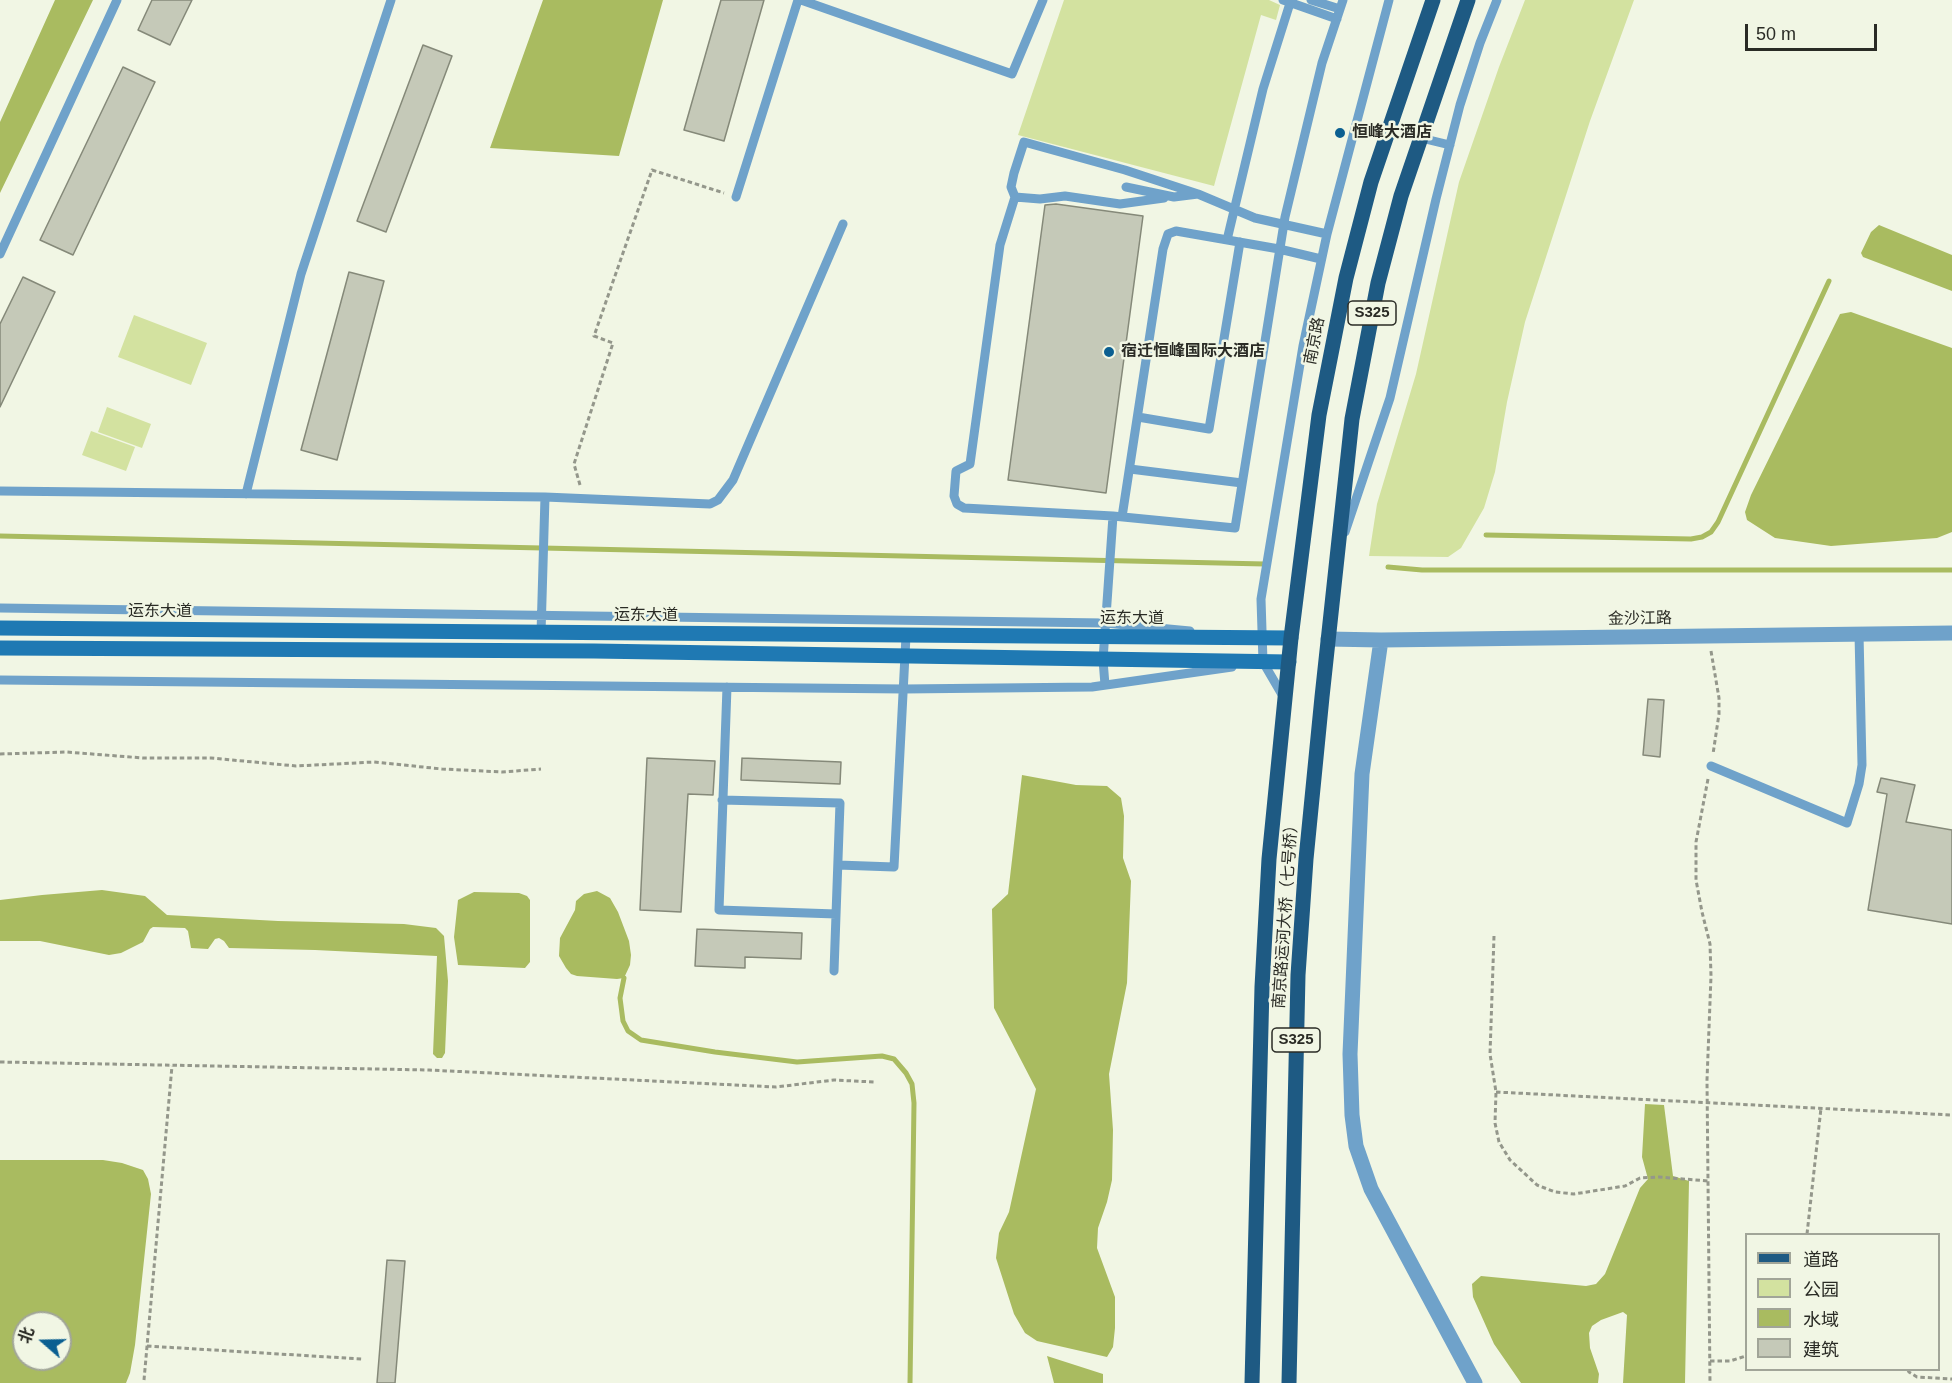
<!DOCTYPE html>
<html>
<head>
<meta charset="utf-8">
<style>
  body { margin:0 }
  #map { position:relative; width:1952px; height:1383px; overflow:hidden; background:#f1f6e4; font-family:Arial,"Noto Sans SC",sans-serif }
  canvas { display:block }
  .legend { position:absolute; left:1745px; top:1233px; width:195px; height:138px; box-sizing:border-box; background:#f1f6e4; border:2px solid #a1a598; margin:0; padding:8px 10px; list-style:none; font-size:18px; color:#2a2b25 }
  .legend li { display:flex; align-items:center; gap:12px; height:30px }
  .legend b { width:30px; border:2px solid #a1a598 }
  .north { position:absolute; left:12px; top:1311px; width:60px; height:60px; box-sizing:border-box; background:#f1f6e4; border:2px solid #a1a598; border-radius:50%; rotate:290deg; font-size:16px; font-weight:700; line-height:24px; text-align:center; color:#2a2b25 }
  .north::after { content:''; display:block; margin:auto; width:21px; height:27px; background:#0b5f91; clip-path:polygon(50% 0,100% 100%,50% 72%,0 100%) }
  .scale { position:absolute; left:1745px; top:24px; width:132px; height:27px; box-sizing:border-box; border:3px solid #2a2b25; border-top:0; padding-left:8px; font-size:18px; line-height:21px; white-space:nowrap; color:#2a2b25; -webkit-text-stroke:4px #f1f6e4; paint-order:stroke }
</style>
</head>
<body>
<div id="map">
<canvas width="1952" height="1383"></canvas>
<ul class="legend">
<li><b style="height:8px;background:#1e5a83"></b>道路</li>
<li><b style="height:16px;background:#d3e2a0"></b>公园</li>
<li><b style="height:16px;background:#a9bb60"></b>水域</li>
<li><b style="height:16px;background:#c5c9b8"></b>建筑</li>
</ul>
<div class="north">北</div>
<div class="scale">50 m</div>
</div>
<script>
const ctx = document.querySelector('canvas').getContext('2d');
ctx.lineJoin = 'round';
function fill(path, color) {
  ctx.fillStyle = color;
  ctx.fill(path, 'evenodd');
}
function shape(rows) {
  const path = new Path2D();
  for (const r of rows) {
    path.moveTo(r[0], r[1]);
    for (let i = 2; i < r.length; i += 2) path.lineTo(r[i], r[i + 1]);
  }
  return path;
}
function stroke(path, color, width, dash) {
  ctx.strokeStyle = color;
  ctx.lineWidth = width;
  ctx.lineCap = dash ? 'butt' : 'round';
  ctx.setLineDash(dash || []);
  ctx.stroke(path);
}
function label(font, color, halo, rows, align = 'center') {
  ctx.font = font + ' Arial,"Noto Sans SC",sans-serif';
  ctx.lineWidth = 5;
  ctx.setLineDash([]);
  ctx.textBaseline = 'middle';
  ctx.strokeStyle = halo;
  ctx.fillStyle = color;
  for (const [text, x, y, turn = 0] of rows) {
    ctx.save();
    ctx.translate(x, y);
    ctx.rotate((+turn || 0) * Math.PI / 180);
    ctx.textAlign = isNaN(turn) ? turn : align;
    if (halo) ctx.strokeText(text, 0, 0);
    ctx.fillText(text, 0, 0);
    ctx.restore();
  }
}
const green = shape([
  [1064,0,1269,0,1280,5,1276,20,1261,15,1214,186,1018,135],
  [1525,0,1634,0,1590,121,1525,322,1507,402,1495,472,1484,508,1461,548,1448,557,1369,556,1377,504,1416,374,1459,182,1499,67],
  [134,315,207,343,191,385,118,357],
  [107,407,151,424,142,448,98,432],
  [91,431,135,447,126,471,82,455]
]);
const water = shape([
  [55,0,93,0,0,193,0,122],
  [543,0,663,0,619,156,490,148],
  [1879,225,1952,255,1952,291,1863,257,1861,253,1871,232],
  [1851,312,1952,348,1952,532,1937,538,1831,546,1775,538,1747,520,1745,512,1751,495,1840,314],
  [1022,775,1076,785,1107,786,1121,798,1124,816,1123,858,1131,881,1127,983,1109,1074,1113,1130,1112,1180,1107,1202,1098,1228,1097,1248,1115,1297,1115,1328,1113,1347,1107,1357,1037,1341,1025,1333,1014,1314,996,1258,999,1233,1009,1212,1036,1089,994,1008,992,909,1008,894],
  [102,890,145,896,167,915,278,921,404,924,436,928,444,936,448,981,445,1053,442,1058,437,1058,433,1054,437,956,315,950,229,948,224,941,219,938,215,939,208,949,191,948,188,931,185,928,153,927,150,929,143,942,121,953,109,955,40,941,0,941,0,900,42,895],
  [597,891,610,898,618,912,629,941,631,955,630,965,624,978,617,979,577,976,571,974,566,968,559,956,560,938,575,910,576,901,584,894],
  [474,892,519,893,527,896,530,900,530,962,525,968,458,965,454,937,458,900],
  [1645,1104,1664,1105,1673,1176,1689,1181,1685,1383,1623,1383,1627,1315,1623,1312,1601,1320,1592,1326,1589,1333,1590,1348,1599,1374,1598,1383,1521,1383,1494,1344,1473,1297,1472,1284,1481,1276,1586,1286,1596,1284,1605,1274,1640,1188,1648,1179,1642,1157],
  [0,1160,103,1160,122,1163,143,1170,148,1179,151,1194,135,1345,130,1373,126,1383,0,1383],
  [24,1323,60,1323,60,1359,24,1359],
  [1047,1356,1103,1374,1103,1383,1054,1383]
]);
const stream = shape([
  [1486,535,1691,539,1702,537,1711,532,1718,522,1829,281],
  [0,536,1265,564],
  [1388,567,1422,570,1952,570],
  [624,978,620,998,623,1021,628,1031,641,1040,715,1052,797,1062,882,1056,894,1059,906,1073,912,1084,914,1103,910,1383]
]);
const building = shape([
  [152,0,192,0,170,45,138,30,152,0],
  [721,0,764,0,724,141,684,130,721,0],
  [423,45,452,56,386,232,357,221,423,45],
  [123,67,155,82,73,255,40,240,123,67],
  [1056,204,1143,216,1106,493,1008,480,1045,205,1056,204],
  [349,272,384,281,337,460,301,450,349,272],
  [23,277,55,292,0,407,0,324,23,277],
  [1648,699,1664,700,1660,757,1643,755,1648,699],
  [647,758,715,761,713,795,688,794,681,912,640,910,647,758],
  [742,758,841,762,840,784,741,780,742,758],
  [1881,778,1915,785,1906,822,1952,830,1952,924,1868,910,1887,794,1877,792,1881,778],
  [697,929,802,933,801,959,745,957,745,968,695,966,697,929],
  [387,1260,405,1261,395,1383,377,1383,387,1260]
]);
const path = shape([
  [580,485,574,464,613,343,594,336,652,170,724,193],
  [1711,651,1719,698,1719,714,1713,754],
  [0,754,66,752,143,758,211,758,296,766,374,762,442,769,502,772,541,769],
  [1708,779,1696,842,1696,880,1702,912,1710,944,1711,976,1707,1080,1710,1383],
  [1494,936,1490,1054,1496,1092,1495,1123,1499,1142,1510,1160,1537,1185,1555,1192,1574,1194,1625,1186,1640,1178,1659,1177,1708,1181],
  [0,1062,429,1070,776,1087,834,1080,874,1082],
  [1496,1092,1952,1115],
  [1807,1234,1821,1108],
  [147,1346,362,1359],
  [1710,1361,1730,1361,1746,1356],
  [1908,1370,1909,1372,1917,1377,1952,1379],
  [144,1380,172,1066]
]);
const lane = shape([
  [801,0,1012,74,1043,0],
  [1283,0,1337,19],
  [1311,0,1340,9],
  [1421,138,1450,145],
  [1126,187,1174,197,1198,194,1255,218,1327,234],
  [736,197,798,0],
  [1015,197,1040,199,1065,196,1120,204,1164,198],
  [1227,240,1263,89,1291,0],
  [0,254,117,0],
  [1138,417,1209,429,1240,242],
  [1130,469,1242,483],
  [0,491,545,497,710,504,718,500,733,480,843,224],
  [246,494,301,274,391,0],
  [1113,516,964,508,957,504,954,496,956,471,970,464,1000,245,1015,197,1011,187,1014,173,1024,142,1125,170,1198,194],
  [1122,517,1163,249,1168,234,1176,231,1279,249,1321,259],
  [1345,532,1390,398,1436,199,1460,105,1480,43,1497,0],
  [0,608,1105,623,1190,631],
  [541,633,545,497],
  [0,680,904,689,1092,687,1232,667],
  [1105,685,1103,660,1113,516,1235,528,1285,217,1322,63,1343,0],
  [727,687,719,910,836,914],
  [1284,698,1263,662,1261,599,1303,346,1327,234,1389,0],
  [1711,766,1847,823,1859,784,1862,765,1859,634],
  [722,800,840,803,834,971],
  [838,865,894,867,906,636]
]);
const street = shape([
  [1328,639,1381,640,1952,633],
  [1381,640,1362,774,1350,1054,1352,1115,1356,1146,1371,1189,1475,1383]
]);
const secondary = shape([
  [0,628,1291,638],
  [0,648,594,651,1289,662]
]);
const primary = shape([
  [1252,1383,1262,987,1269,859,1291,638,1319,415,1346,278,1371,182,1433,0],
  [1289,1383,1298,975,1306,859,1322,697,1352,419,1378,283,1401,196,1468,0]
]);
const markers = [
  [1340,133,6,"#0b5f91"],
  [1109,352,6,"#0b5f91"]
];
const shields = [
  [1372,313,48],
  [1296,1040,48]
];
const shieldNames = [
  ["S325",1372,313],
  ["S325",1296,1040]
];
const poiNames = [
  ["恒峰大酒店",1352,133],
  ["宿迁恒峰国际大酒店",1121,352]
];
const streetNames = [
  ["南京路",1315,341,-79],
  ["运东大道",160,612],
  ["运东大道",646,616],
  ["运东大道",1132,619],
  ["金沙江路",1640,619,-1],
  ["南京路运河大桥（七号桥）",1286,913,-86]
];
fill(green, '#d3e2a0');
fill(water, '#a9bb60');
stroke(stream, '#a9bb60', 5);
fill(building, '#c5c9b8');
stroke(building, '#858979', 1.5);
stroke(path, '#94978b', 3, [4.5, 3]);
stroke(lane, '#6fa2ca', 9);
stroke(street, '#6fa2ca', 15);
stroke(secondary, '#1f79b3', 15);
stroke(primary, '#1e5a83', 15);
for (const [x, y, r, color] of markers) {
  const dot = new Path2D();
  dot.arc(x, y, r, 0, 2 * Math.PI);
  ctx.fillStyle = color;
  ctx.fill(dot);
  stroke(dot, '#f1f6e4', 2);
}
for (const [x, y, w] of shields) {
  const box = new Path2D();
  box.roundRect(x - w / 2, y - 12, w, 24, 4.5);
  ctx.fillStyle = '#f1f6e4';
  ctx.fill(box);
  stroke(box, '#2a2b25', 1.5);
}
label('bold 15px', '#2a2b25', null, shieldNames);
label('bold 16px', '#2a2b25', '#f1f6e4', poiNames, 'left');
label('16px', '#2a2b25', '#f1f6e4', streetNames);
</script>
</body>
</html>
